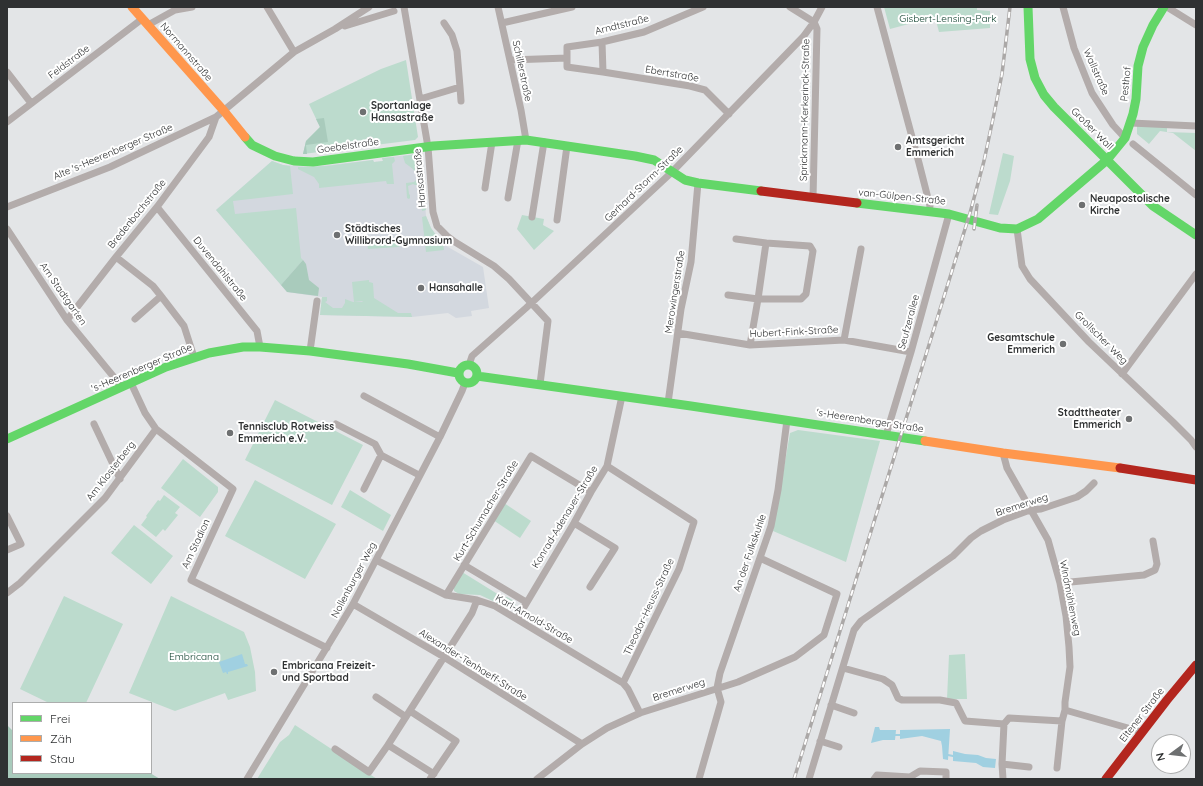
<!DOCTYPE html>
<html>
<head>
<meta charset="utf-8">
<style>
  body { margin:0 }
  #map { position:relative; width:1203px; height:786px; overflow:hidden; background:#e3e5e7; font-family:Quicksand,sans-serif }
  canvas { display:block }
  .frame { position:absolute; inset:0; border:8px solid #2f3132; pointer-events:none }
  .legend { position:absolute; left:12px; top:702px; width:140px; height:72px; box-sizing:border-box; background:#fff; border:1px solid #acadad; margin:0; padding:5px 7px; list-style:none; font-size:12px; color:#2f3132 }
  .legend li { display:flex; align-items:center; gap:8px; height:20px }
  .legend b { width:20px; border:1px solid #acadad }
  .north { position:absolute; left:1151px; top:734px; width:40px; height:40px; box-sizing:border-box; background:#fff; border:1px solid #acadad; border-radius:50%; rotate:255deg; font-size:11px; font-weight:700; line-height:16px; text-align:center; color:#2f3132 }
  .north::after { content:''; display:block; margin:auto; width:14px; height:18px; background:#6e7071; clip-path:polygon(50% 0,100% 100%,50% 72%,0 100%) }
</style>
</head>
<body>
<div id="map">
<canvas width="1203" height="786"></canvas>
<div class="frame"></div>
<ul class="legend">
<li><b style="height:5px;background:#63d668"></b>Frei</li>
<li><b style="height:5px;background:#ff974d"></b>Zäh</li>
<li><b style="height:5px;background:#b3261e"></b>Stau</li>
</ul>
<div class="north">N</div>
</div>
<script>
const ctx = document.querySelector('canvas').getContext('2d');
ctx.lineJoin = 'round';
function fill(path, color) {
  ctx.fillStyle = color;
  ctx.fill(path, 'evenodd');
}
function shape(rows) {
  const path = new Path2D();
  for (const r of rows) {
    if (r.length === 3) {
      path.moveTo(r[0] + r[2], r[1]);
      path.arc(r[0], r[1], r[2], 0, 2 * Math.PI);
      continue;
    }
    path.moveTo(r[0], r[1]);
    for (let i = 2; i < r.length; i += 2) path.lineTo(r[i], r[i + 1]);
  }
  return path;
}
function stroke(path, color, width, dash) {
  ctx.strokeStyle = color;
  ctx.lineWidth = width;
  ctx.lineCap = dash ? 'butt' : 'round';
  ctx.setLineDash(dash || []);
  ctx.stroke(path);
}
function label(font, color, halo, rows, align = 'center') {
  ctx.font = font + ' Quicksand,sans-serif';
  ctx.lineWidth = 4;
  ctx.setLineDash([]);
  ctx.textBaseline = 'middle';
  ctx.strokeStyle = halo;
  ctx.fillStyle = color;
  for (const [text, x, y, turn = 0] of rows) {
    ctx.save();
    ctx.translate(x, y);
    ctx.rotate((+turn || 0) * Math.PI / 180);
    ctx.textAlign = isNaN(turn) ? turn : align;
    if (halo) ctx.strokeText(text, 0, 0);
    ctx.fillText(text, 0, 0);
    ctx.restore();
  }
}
const built = shape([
  [417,154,421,157,426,216,431,228,439,239,448,247,483,267,489,308,471,311,472,316,456,318,448,313,412,317,320,315,322,297,287,292,216,210,272,161,283,165,312,167,373,160,374,162,383,161,382,158]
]);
const green = shape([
  [884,7,977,7,977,10,990,11,990,28,939,32,935,17,890,29],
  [406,60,418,137,415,140,303,154,306,141,320,127,309,104,381,69],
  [1137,126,1167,127,1167,132,1196,133,1196,151,1173,133,1160,131,1149,144,1137,134],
  [1003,153,1014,156,1010,181,998,215,989,214],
  [417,154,421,157,426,210,422,211,420,185,415,185,413,184,408,186,409,194,410,195,410,198,409,199,407,198,406,183,414,182,416,180,417,175,413,169,405,163,403,156],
  [394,157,395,161,392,164,394,184,387,184,386,181,319,188,319,184,314,177,298,169,298,167,327,166,373,160,374,162,383,161,382,158],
  [272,161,283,165,290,166,293,194,233,201,235,214,296,208,301,258,303,260,281,285,216,210],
  [522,215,544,219,543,225,554,231,534,250,517,229],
  [426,216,431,228,439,239,443,243,444,250,426,252,422,217],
  [400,240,400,246,398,247,368,249,367,243],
  [369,280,369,282,373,283,374,298,398,313,411,313,412,317,320,315,322,297,327,297,327,301,325,302,333,308,342,308,345,303,345,299,353,302,362,302,363,301,354,302,352,282],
  [275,400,363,445,332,505,245,460],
  [798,430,880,441,846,562,773,531,790,433],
  [183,459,218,487,218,492,200,517,161,488],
  [255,480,336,524,305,579,225,536],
  [350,490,391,515,383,531,341,507],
  [164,495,180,507,175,513,178,515,165,531,163,529,156,537,141,525,147,517,146,516,158,500,160,501],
  [504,503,531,521,520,538,493,520],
  [134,525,173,556,151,584,111,553],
  [462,572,504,598,507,597,514,601,516,606,510,609,480,595,459,594,454,591,454,587],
  [64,596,123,624,86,703,49,703,20,689],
  [171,596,244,632,250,647,255,672,256,691,228,700,225,693,175,711,129,693],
  [965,654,967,699,947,699,949,655],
  [295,725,377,779,257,779,280,742,289,735]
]);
const forest = shape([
  [324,118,328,142,306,145,307,154,303,154,306,141,320,127,316,119],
  [303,260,306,264,309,280,319,288,318,296,287,292,281,285],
  [7,725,13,731,13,773,150,773,160,779,7,779]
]);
const water = shape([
  [242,654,245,664,247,664,248,666,228,672,228,674,227,674,226,672,223,673,219,662],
  [875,727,879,727,880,730,896,730,895,740,883,740,871,743],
  [950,729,948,760,943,759,942,746,941,741,922,736,900,739,900,730],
  [953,751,965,754,978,755,986,758,996,759,995,768,983,767,976,763,953,761]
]);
const stream = shape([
  [895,735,900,735],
  [948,755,953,756]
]);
const street = shape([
  [267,7,294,52],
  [404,7,428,147,433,212,437,226,447,236,455,242,494,266,509,279,548,321,540,384],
  [498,7,521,110,526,140],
  [790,7,814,22,817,29,813,198],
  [877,7,919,163,930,206,929,211],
  [1063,7,1074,48,1092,93,1113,125,1125,138],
  [1167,7,1196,25],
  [502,23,572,7],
  [148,25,175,10,192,7],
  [345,26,394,11],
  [602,42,603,72],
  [567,58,567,67,603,72,690,86,705,90,729,114],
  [510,60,567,58,567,47,602,42,644,32,703,7],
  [7,72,31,103],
  [460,87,461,101],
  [420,99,460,87,457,51,452,35,444,23],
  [7,122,142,19],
  [1131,123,1196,126],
  [1133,144,1196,195],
  [485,188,492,142],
  [508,198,518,140],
  [7,207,110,167,216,117,294,52,335,29,369,7],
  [157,207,257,331,260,347],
  [532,217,544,142],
  [557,220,567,146],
  [7,229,67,320,122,387],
  [1017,229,1022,266,1030,279,1089,342,1173,422,1191,440,1196,447],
  [736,239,766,243],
  [116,257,153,286,161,296,184,326,194,357],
  [728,295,758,299,801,299,806,294,813,251,810,246,766,243,758,299,750,345],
  [135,319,161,296],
  [67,320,116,257,157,207,209,137,216,117],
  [678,333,750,345,844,340,911,352],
  [844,340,861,249],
  [310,351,317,301],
  [469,365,472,356,526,308,672,172,803,37,814,22,822,7],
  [1122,374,1196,274],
  [131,383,145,413,156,429,233,489,191,580,327,648],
  [364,396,440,437],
  [668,403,681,309,691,262,698,183],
  [94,424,120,479],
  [336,424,375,444,381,455,419,475],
  [886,435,911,352,949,214],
  [1003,453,1007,468,1048,540,1060,583,1066,616,1069,647,1070,667,1065,702,1065,710,1142,732],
  [607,466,694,522,679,569,623,683],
  [364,489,381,455],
  [7,516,21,544,7,550],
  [574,523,615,548,590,587],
  [376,560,446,595,477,600,495,606,623,683,628,689,640,713],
  [464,565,526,602],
  [1060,583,1144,575,1155,570,1157,564,1153,541],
  [7,593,20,583,105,498,156,429],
  [446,595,531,456,591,492],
  [353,604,444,657,582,744],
  [517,619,574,523,591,492,607,466,622,396],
  [843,668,883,679,892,685,898,698,902,700,940,700,956,703,965,721,1004,724,1009,718,1062,721],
  [376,697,406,717],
  [831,705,854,713],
  [410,711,456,741,430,779],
  [820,741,839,747],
  [335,749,369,772,388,745],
  [1002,764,1029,767],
  [1057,768,1062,721,1065,710],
  [434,774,388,745,472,613,477,600],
  [247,779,353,604,440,437,462,391,465,383],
  [537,779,582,744,607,728,640,713,738,682,795,657,824,635,837,594,760,558],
  [699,779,721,702,717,688,720,673,771,526,778,490,787,420],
  [809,779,854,630,861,621,953,556,971,538,981,531,1003,520,1030,510,1041,509,1077,497,1086,491,1094,483],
  [874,779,877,775,910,777,920,771,946,772,946,779],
  [1003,779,1002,764,1004,724]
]);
const fast = shape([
  [1028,7,1030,59,1035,78,1044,95,1054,107,1153,206,1196,235],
  [245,137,252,145,275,156,294,161,313,162,433,146,526,140,635,156,654,160,685,180,698,183,761,191],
  [857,203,949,214,1000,228,1017,229,1038,219,1107,160,1125,138,1133,114,1136,99,1138,66,1143,47,1153,25,1164,7],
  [468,374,9],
  [477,376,691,406,925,441],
  [7,439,166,367,209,353,243,347,260,347,310,351,408,364,458,373]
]);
const slow = shape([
  [132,7,224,111,245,137],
  [925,441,1003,453,1120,468]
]);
const jam = shape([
  [761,191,857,203],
  [1120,468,1196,480],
  [1106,779,1167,700,1196,665]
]);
const rail = shape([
  [974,229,977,205],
  [794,779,970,213,984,161,994,114,1002,74,1010,7]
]);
const markers = [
  [363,112,4,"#6e7071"],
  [898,147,4,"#6e7071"],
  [1082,205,4,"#6e7071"],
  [337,235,4,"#6e7071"],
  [421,288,4,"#6e7071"],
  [1063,344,4,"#6e7071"],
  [1129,419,4,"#6e7071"],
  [230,433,4,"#6e7071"],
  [274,672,4,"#6e7071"]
];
const parkNames = [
  ["Gisbert-Lensing-Park",948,19],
  ["Embricana",194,657]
];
const streetNames = [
  ["Arndtstraße",622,25,-14],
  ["Normannstraße",186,52,49],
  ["Feldstraße",69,62,-37],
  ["Schillerstraße",522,71,78],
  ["Wallstraße",1096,72,66],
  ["Ebertstraße",672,74,10],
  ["Pesthof",1126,84,-84],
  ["Sprickmann-Kerkerinck-Straße",805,110,-89],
  ["Großer Wall",1092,129,45],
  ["Goebelstraße",348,146,-8],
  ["Alte 's-Heerenberger Straße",113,152,-23],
  ["Hansastraße",420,178,-95],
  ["Gerhard-Storm-Straße",644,184,-44],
  ["van-Gülpen-Straße",902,197,6],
  ["Bredenbachstraße",137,214,-51],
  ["Duvendahlstraße",220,269,51],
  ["Merowingerstraße",675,292,-81],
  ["Am Stadtgarten",63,294,55],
  ["Seufzerallee",909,322,-75],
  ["Hubert-Fink-Straße",794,332,-3],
  ["Grollscher Weg",1101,338,45],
  ["'s-Heerenberger Straße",142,368,-23],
  ["'s-Heerenberger Straße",870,421,9],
  ["Am Klosterberg",111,471,-52],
  ["Bremerweg",1022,505,-18],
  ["Kurt-Schumacher-Straße",486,511,-59],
  ["Konrad-Adenauer-Straße",565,517,-59],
  ["Am Stadion",196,544,-65],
  ["An der Fulkskuhle",750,553,-71],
  ["Nollenburger Weg",354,580,-62],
  ["Windmühlenweg",1070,598,79],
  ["Theodor-Heuss-Straße",649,607,-65],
  ["Karl-Arnold-Straße",534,619,30],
  ["Alexander-Tenhaeff-Straße",473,665,32],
  ["Bremerweg",679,690,-18],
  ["Eltener Straße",1142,715,-52]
];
const poiNames = [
  ["Sportanlage",371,106],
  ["Hansastraße",371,118],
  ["Amtsgericht",906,141],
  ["Emmerich",906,153],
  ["Neuapostolische",1090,199],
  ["Kirche",1090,211],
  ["Städtisches",345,229],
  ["Willibrord-Gymnasium",345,241],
  ["Hansahalle",429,288],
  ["Gesamtschule",1055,338,"right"],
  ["Emmerich",1055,350,"right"],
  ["Stadttheater",1121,413,"right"],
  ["Emmerich",1121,425,"right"],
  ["Tennisclub Rotweiss",238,427],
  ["Emmerich e.V.",238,439],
  ["Embricana Freizeit-",282,666],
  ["und Sportbad",282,678]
];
fill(built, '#d3d8df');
fill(green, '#bcdbcd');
fill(forest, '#a9cbbc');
fill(water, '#a0d0e1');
stroke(stream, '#a0d0e1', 2);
stroke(street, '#b3acab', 7);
stroke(fast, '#63d668', 9);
stroke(slow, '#ff974d', 9);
stroke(jam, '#b3261e', 9);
stroke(rail, '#aba8a7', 3.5);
stroke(rail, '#fff', 2, [6]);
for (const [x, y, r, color] of markers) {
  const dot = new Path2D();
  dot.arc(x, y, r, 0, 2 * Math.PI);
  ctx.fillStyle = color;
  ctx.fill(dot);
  stroke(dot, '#fff', 1.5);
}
label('10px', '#0e402d', '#fff', parkNames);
label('10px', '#2f3132', '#fff', streetNames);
label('bold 10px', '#2f3132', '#fff', poiNames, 'left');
</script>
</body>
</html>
